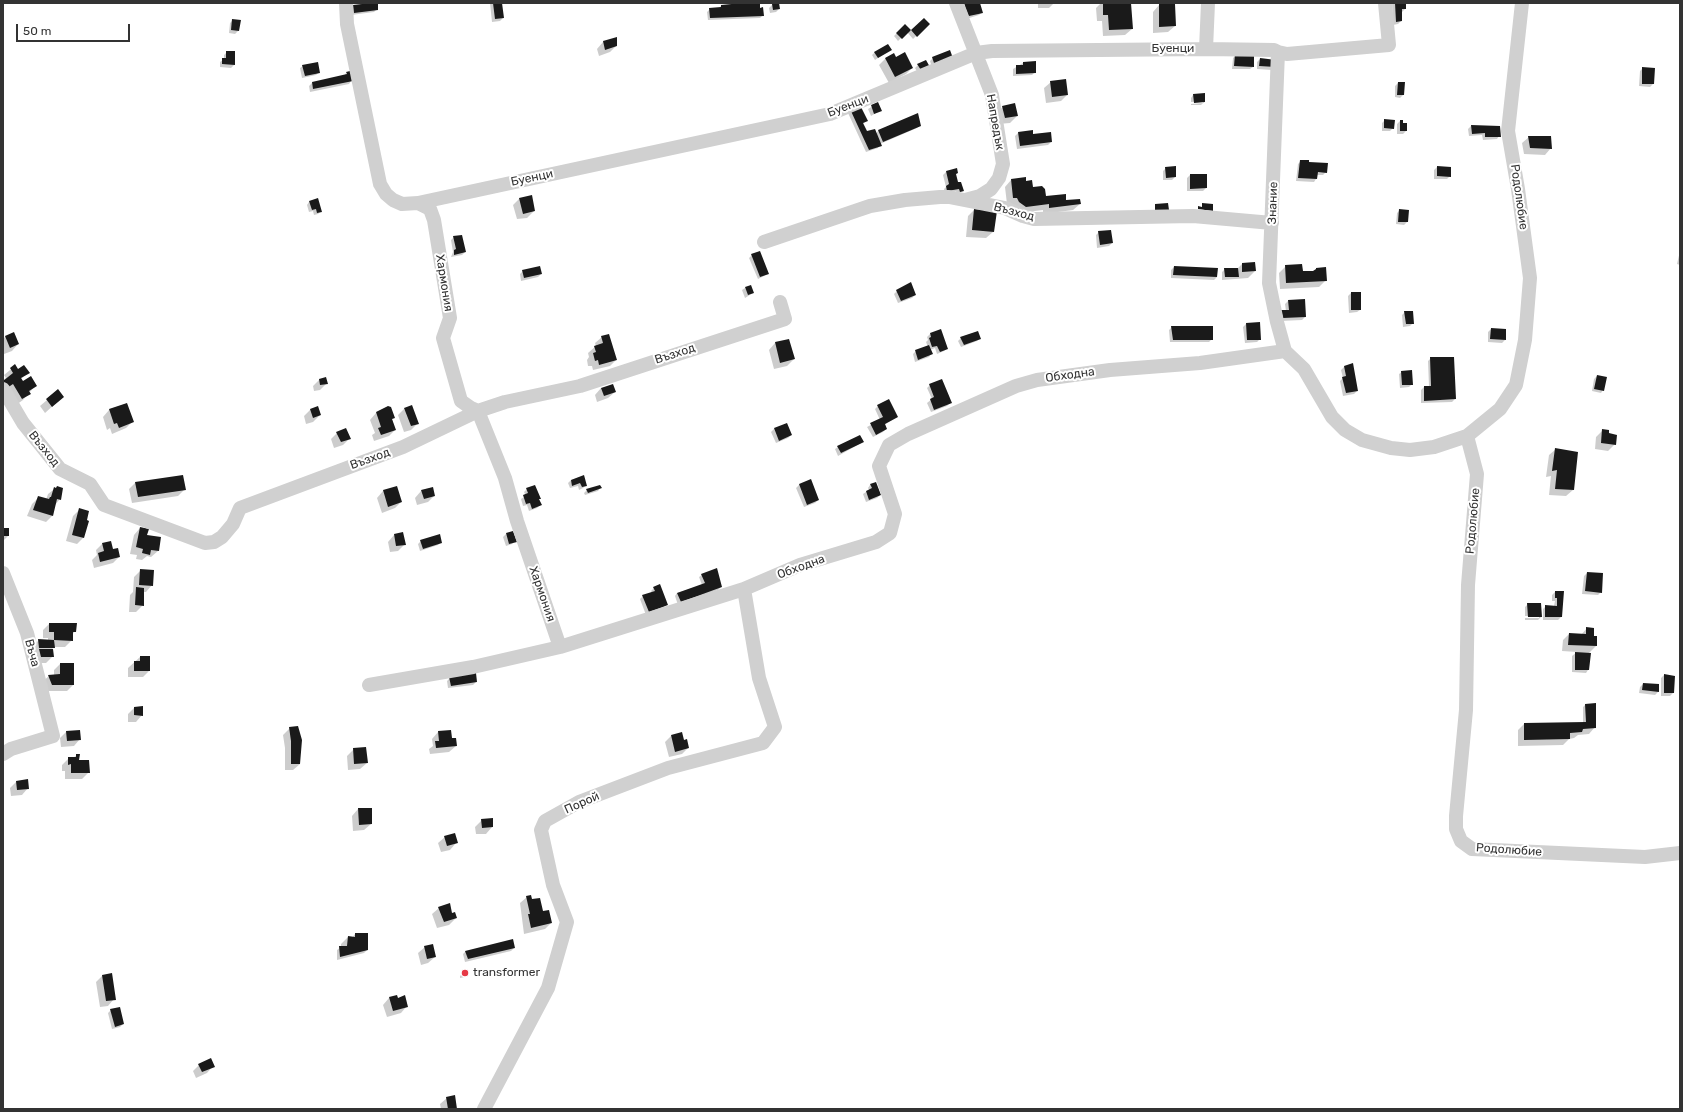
<!DOCTYPE html>
<html>
<head>
<meta charset="utf-8">
<style>
  body { margin:0 }
  #map { position:relative; width:1683px; height:1112px; overflow:hidden; background:#fff; font-family:Rubik,sans-serif }
  canvas { display:block }
  .frame { position:absolute; inset:0; border:4px solid #333; pointer-events:none }
  .scale { position:absolute; left:16px; top:24px; width:114px; height:18px; box-sizing:border-box; border:2px solid #333; border-top:0; padding-left:5px; font-size:12px; line-height:14px; white-space:nowrap; color:#333; -webkit-text-stroke:3px #fff; paint-order:stroke }
</style>
</head>
<body>
<div id="map">
<canvas width="1683" height="1112"></canvas>
<div class="frame"></div>
<div class="scale">50 m</div>
</div>
<script>
const ctx = document.querySelector('canvas').getContext('2d');
ctx.lineJoin = 'round';
function fill(path, color) {
  ctx.fillStyle = color;
  ctx.fill(path, 'evenodd');
}
function shape(rows) {
  const path = new Path2D();
  for (const r of rows) {
    path.moveTo(r[0], r[1]);
    for (let i = 2; i < r.length; i += 2) path.lineTo(r[i], r[i + 1]);
  }
  return path;
}
function stroke(path, color, width, dash) {
  ctx.strokeStyle = color;
  ctx.lineWidth = width;
  ctx.lineCap = dash ? 'butt' : 'round';
  ctx.setLineDash(dash || []);
  ctx.stroke(path);
}
function label(font, color, halo, rows, align = 'center') {
  ctx.font = font + ' Rubik,sans-serif';
  ctx.lineWidth = 4;
  ctx.setLineDash([]);
  ctx.textBaseline = 'middle';
  ctx.strokeStyle = halo;
  ctx.fillStyle = color;
  for (const [text, x, y, turn = 0] of rows) {
    ctx.save();
    ctx.translate(x, y);
    ctx.rotate((+turn || 0) * Math.PI / 180);
    ctx.textAlign = isNaN(turn) ? turn : align;
    if (halo) ctx.strokeText(text, 0, 0);
    ctx.fillText(text, 0, 0);
    ctx.restore();
  }
}
const shadow = shape([
  [360,3,377,3,377,9,374,12,351,15,350,9,353,6,360,6],
  [490,3,501,3,503,18,500,21,492,22],
  [741,3,759,3,759,9,763,15,760,18,708,20,707,12,710,9,718,9,721,6,739,5],
  [969,3,979,3,982,12,979,15,966,19,962,7],
  [1038,3,1054,3,1049,8,1038,8],
  [1101,3,1130,3,1132,29,1125,35,1103,36,1102,21,1097,21,1096,8],
  [1392,3,1405,3,1405,9,1402,12,1401,21,1398,24,1393,25],
  [772,5,779,9,776,12,770,13,769,8],
  [1159,5,1175,26,1168,32,1153,33,1153,12],
  [924,19,928,24,913,39,907,32,898,41,894,36,905,25,911,31],
  [233,20,238,31,235,34,229,33,230,23],
  [616,39,616,46,610,52,599,56,597,49,603,42],
  [890,50,875,60,872,55,875,52],
  [950,51,933,71,930,61,933,58],
  [227,52,234,65,231,68,220,67,220,62,224,59,224,55],
  [894,55,896,58,912,68,906,74,889,83,879,65,885,59],
  [1236,55,1253,67,1250,69,1232,69,1233,58],
  [1260,59,1275,61,1272,70,1257,69,1257,62],
  [1023,63,1035,72,1032,75,1013,76,1013,69],
  [918,65,927,72,919,75,915,68],
  [303,66,319,72,316,75,302,78,300,68],
  [1643,68,1653,84,1650,87,1639,86,1640,71],
  [346,73,351,81,349,84,310,92,309,86,312,83,344,76],
  [1051,82,1067,95,1061,101,1046,103,1044,88],
  [1398,83,1403,95,1400,98,1395,97,1395,86],
  [1193,95,1204,102,1201,105,1191,105,1191,104,1203,103,1203,101,1191,102,1191,98],
  [878,103,881,110,871,116,868,109],
  [1003,107,1017,116,1010,123,998,124,996,113],
  [851,110,866,121,863,124,867,133,876,134,878,131,917,115,920,125,917,128,880,144,878,148,866,152,848,113],
  [1385,120,1393,128,1390,131,1382,131,1382,123],
  [1400,121,1406,131,1403,134,1397,134,1397,124],
  [1471,126,1499,136,1497,139,1483,140,1482,135,1469,136,1468,129],
  [1032,131,1033,135,1051,142,1048,145,1017,149,1015,136,1018,133],
  [1529,137,1551,148,1545,155,1524,154,1522,143],
  [1301,161,1308,163,1326,172,1323,175,1317,175,1316,179,1314,182,1296,181,1298,164],
  [1437,167,1450,176,1447,179,1434,179,1434,170],
  [1166,168,1175,177,1172,180,1163,180,1163,171],
  [956,169,957,173,955,175,958,183,963,191,957,194,956,191,945,193,944,189,946,187,943,175,946,172],
  [1190,175,1206,175,1206,188,1203,191,1187,191,1187,178],
  [1011,180,1025,182,1045,198,1080,204,1073,210,1043,214,1043,210,1019,213,1007,204,1005,187],
  [519,199,534,211,527,218,517,219,513,205],
  [309,202,321,211,318,214,314,215,313,211,309,212,307,205],
  [974,210,996,212,993,232,986,238,966,237,968,216],
  [1400,210,1407,222,1404,225,1396,224,1397,213],
  [1099,232,1112,243,1109,246,1097,248,1096,235],
  [454,237,465,252,462,255,451,257,453,252,451,240],
  [1680,251,1680,265,1677,264],
  [752,255,767,273,764,276,758,279,749,258],
  [1242,264,1255,271,1248,278,1222,280,1222,272,1225,269,1237,269],
  [1286,266,1302,272,1326,280,1319,287,1280,289,1279,273],
  [1174,267,1217,269,1217,277,1214,280,1171,278,1171,270],
  [523,271,541,274,538,277,521,281,520,274],
  [745,288,753,293,745,298,742,290],
  [897,291,915,295,912,298,898,303,894,294],
  [1351,293,1360,310,1357,312,1349,313,1348,296],
  [1288,301,1305,317,1302,320,1280,321,1286,311,1285,304],
  [1405,312,1413,323,1410,326,1403,327,1402,315],
  [1246,324,1260,339,1257,342,1245,343,1243,327],
  [1172,327,1212,339,1209,342,1170,342,1169,330],
  [1491,329,1505,340,1502,343,1488,342,1488,332],
  [930,334,947,348,944,351,937,354,935,348,930,350,931,354,929,357,915,362,913,354,916,351,928,347,926,342,928,340,927,337],
  [6,336,18,344,12,351,4,354,3,339],
  [602,337,616,360,610,366,593,370,592,366,588,366,587,360,589,357,588,353,596,346,595,343],
  [961,338,980,338,977,341,961,347,958,341],
  [788,340,794,359,787,366,774,369,769,350,775,343],
  [1431,358,1455,399,1452,402,1421,403,1421,390,1424,387,1429,387,1428,361],
  [1352,364,1357,391,1354,394,1343,396,1340,381,1343,378,1341,370,1344,367],
  [15,366,18,370,28,372,21,379,23,382,36,385,23,400,16,405,3,392,3,380,6,378,4,375],
  [1402,372,1412,384,1409,387,1400,388,1399,374],
  [1597,376,1603,390,1601,393,1592,391,1594,379],
  [319,380,327,383,320,390,314,391,313,386],
  [930,385,950,403,947,406,931,412,927,403,932,399,927,388],
  [601,388,615,392,608,398,597,402,595,395],
  [47,400,56,403,45,413,40,406],
  [126,404,132,422,126,428,112,434,110,428,107,430,103,417,109,410],
  [878,406,897,417,884,425,886,429,883,432,873,437,867,427,880,420,875,409],
  [388,407,393,418,392,419,395,430,389,436,374,441,372,435,375,433,370,420,376,413],
  [317,408,320,415,313,422,306,424,304,416,310,410],
  [404,409,417,424,411,430,404,432,398,415],
  [787,424,791,435,788,438,776,443,771,432,774,429],
  [1603,430,1608,434,1615,444,1608,451,1595,449,1596,437],
  [337,433,350,438,343,445,334,448,331,439],
  [863,442,838,456,835,449,838,447],
  [1556,449,1573,490,1566,496,1549,495,1551,476,1546,477,1549,455],
  [583,476,586,485,583,488,579,490,578,486,570,488,568,483,571,480],
  [810,481,818,500,815,503,804,507,796,488,799,485],
  [135,483,184,490,178,496,132,503,129,489],
  [876,484,880,495,877,498,866,502,863,494,869,490,868,488,870,485],
  [57,487,60,499,55,505,52,516,46,522,27,516,32,504,38,498,46,500,48,494],
  [396,487,401,502,395,508,382,513,377,498,383,491],
  [600,488,598,491,585,495,584,493,587,490],
  [527,489,540,505,537,508,529,511,527,505,523,506,521,499,526,496,524,492],
  [421,491,434,496,428,502,417,505,415,498],
  [80,509,83,538,77,544,66,541,73,516],
  [140,528,146,536,160,538,158,551,151,557,147,556,142,560,136,559,137,555,130,554,134,535],
  [3,529,8,536,3,541],
  [506,534,515,541,512,544,506,546,503,537],
  [394,535,405,544,398,551,390,552,388,542],
  [421,541,441,542,438,545,420,551,418,544],
  [102,544,119,557,113,563,94,568,92,560,97,555,96,550],
  [141,570,152,585,146,592,143,592,143,605,136,612,129,612,130,595,133,592,134,577],
  [1587,573,1601,592,1598,595,1582,594,1584,576],
  [702,575,721,587,718,590,678,605,675,596,677,593,702,585,699,577],
  [654,588,667,604,664,607,646,615,640,599,643,596,652,593,651,591],
  [1555,592,1563,592,1561,617,1558,620,1543,620,1543,609,1546,606,1554,606,1555,601,1552,601,1552,595],
  [1528,604,1541,617,1538,620,1525,620,1525,618,1539,618,1539,616,1525,616,1525,607],
  [49,624,75,631,72,635,72,640,65,647,54,647,51,650,53,656,46,663,35,663,32,647,39,640,48,641,48,638,43,638,43,630],
  [1587,628,1593,636,1596,646,1588,654,1588,670,1586,673,1572,672,1572,656,1577,652,1562,651,1563,640,1569,634,1581,635],
  [140,657,149,671,143,677,128,677,128,668],
  [60,664,73,664,73,685,67,691,46,691,42,682,49,676,54,675,54,670],
  [1664,675,1673,693,1670,696,1661,696,1661,678],
  [450,678,476,682,473,685,448,688,447,681],
  [1643,684,1658,685,1658,692,1655,695,1639,693,1640,687],
  [1586,704,1595,727,1589,734,1578,735,1574,738,1569,739,1563,745,1518,746,1518,730,1524,724,1583,723,1583,707],
  [134,708,142,715,136,722,128,722,128,714],
  [290,728,300,764,293,770,285,770,285,748,283,735],
  [79,731,80,739,74,746,61,747,60,738,66,732],
  [438,732,451,739,456,746,449,752,430,754,429,749,433,746,432,739],
  [671,736,683,741,688,748,682,754,669,757,665,742],
  [354,749,367,763,360,769,348,770,347,756],
  [77,755,78,761,89,772,82,779,65,779,65,771,62,771,62,765,69,758,73,758],
  [16,782,28,788,22,795,11,796,10,788],
  [358,809,371,824,364,830,353,831,352,816],
  [492,819,492,827,486,834,476,834,475,827,482,820],
  [445,837,456,843,450,850,441,852,438,843],
  [527,897,551,923,545,929,524,934,520,903],
  [439,908,451,914,456,918,449,925,437,928,432,914],
  [355,934,367,950,364,953,337,960,337,950,341,947,341,944,348,937,352,938],
  [425,947,435,957,428,963,421,965,418,953],
  [514,948,511,951,465,962,463,954,466,951],
  [467,972,468,974,465,977,460,978,460,976,463,973],
  [112,974,114,999,108,1006,100,1007,96,982,102,976],
  [389,998,397,999,407,1006,401,1013,387,1017,383,1005],
  [111,1010,123,1024,120,1027,112,1029,108,1013],
  [199,1065,213,1066,207,1073,196,1078,193,1071],
  [447,1098,456,1109,441,1109,440,1104]
]);
const building = shape([
  [362,3,378,3,378,10,354,13,353,5,362,4],
  [493,3,502,3,504,18,495,19],
  [742,3,760,3,760,8,763,7,764,16,710,18,709,8,721,7,721,5],
  [779,3,780,9,773,10,772,4],
  [964,3,980,3,983,13,969,16],
  [1103,3,1131,3,1133,29,1109,30,1108,15,1103,15],
  [1395,3,1406,3,1406,9,1402,9,1402,21,1396,22],
  [1159,4,1175,4,1176,26,1159,27],
  [924,18,930,24,917,37,911,30],
  [232,19,241,20,239,31,231,30],
  [905,24,911,30,902,39,896,33],
  [617,37,617,46,605,50,603,41],
  [888,44,892,50,878,58,874,52],
  [950,50,954,61,936,69,932,57],
  [226,51,235,51,235,65,222,64,222,58,226,58],
  [905,52,913,68,895,77,885,58,894,53,896,57],
  [1235,54,1254,55,1254,67,1234,66],
  [1260,58,1276,60,1276,67,1259,66],
  [926,60,931,69,923,73,917,64],
  [1036,61,1036,73,1016,74,1016,65,1023,65,1023,62],
  [318,62,320,73,305,76,302,65],
  [1642,67,1655,68,1654,84,1642,84],
  [350,71,353,81,313,89,312,82,347,74,346,72],
  [1066,79,1068,95,1052,97,1050,81],
  [1398,82,1405,82,1404,95,1397,95],
  [1205,93,1205,102,1194,103,1193,94],
  [878,102,882,111,874,114,871,105],
  [1015,103,1018,116,1005,118,1002,106],
  [860,105,868,121,863,123,867,131,875,129,882,146,869,150,850,109],
  [918,113,921,126,883,142,878,130],
  [1384,119,1395,120,1394,129,1384,128],
  [1400,120,1403,120,1403,123,1407,123,1407,131,1400,131],
  [1471,125,1500,126,1501,137,1485,137,1485,133,1472,134],
  [1033,130,1033,134,1051,132,1052,142,1020,146,1018,132],
  [1528,136,1551,136,1552,149,1530,148],
  [1300,160,1309,160,1309,162,1328,163,1327,173,1318,172,1317,179,1298,178],
  [1176,166,1176,177,1166,178,1165,167],
  [1437,166,1451,167,1451,177,1437,176],
  [957,168,958,173,956,174,958,182,961,182,964,191,960,192,959,189,947,191,946,186,949,184,946,171],
  [1190,174,1207,174,1207,188,1190,189],
  [1026,177,1026,181,1032,180,1033,187,1042,186,1045,189,1046,196,1066,194,1066,200,1080,199,1081,204,1049,208,1049,204,1026,207,1019,202,1017,198,1013,198,1011,179],
  [532,195,535,211,523,214,519,198],
  [318,198,322,212,317,213,316,209,312,210,309,201],
  [1168,203,1169,210,1155,210,1155,204],
  [1202,203,1213,204,1213,211,1198,209,1198,206,1202,207],
  [974,209,997,211,994,232,972,230],
  [1399,209,1409,210,1408,222,1398,222],
  [1111,230,1113,243,1100,245,1098,231],
  [462,235,466,252,454,255,454,250,456,249,453,236],
  [760,251,769,274,760,277,751,254],
  [1255,262,1256,271,1242,272,1242,263],
  [1302,264,1303,271,1313,271,1316,269,1316,268,1326,267,1327,281,1286,283,1285,265],
  [540,266,542,274,524,278,522,270],
  [1174,266,1218,268,1217,277,1173,275],
  [1224,268,1238,268,1239,277,1225,277],
  [911,282,916,295,901,301,896,290],
  [751,285,754,293,748,295,745,287],
  [1351,292,1361,292,1361,310,1351,310],
  [1305,299,1306,317,1283,318,1281,310,1289,310,1288,300],
  [1404,311,1413,311,1414,324,1406,324],
  [1260,322,1261,340,1247,340,1246,323],
  [1171,326,1213,326,1213,340,1173,340],
  [1491,328,1506,329,1506,340,1490,339],
  [941,329,948,349,940,352,937,346,932,347,929,338,931,337,930,333],
  [978,331,981,339,964,345,960,337],
  [14,332,19,344,10,348,5,336],
  [609,334,617,360,599,365,598,360,595,361,593,353,596,352,594,346,603,343,601,336],
  [789,339,795,359,780,363,775,342],
  [929,345,933,354,918,360,915,350],
  [1430,357,1454,357,1456,399,1424,401,1424,386,1431,386],
  [1353,363,1358,391,1346,393,1342,377,1346,376,1344,366],
  [15,364,18,369,24,365,30,373,21,378,23,381,31,376,37,386,29,391,31,394,22,399,13,384,7,388,3,381,13,373,10,368],
  [1412,370,1413,385,1402,385,1401,371],
  [1597,375,1607,377,1604,391,1594,389],
  [326,377,328,384,320,385,319,379],
  [942,379,952,403,934,410,930,399,934,397,929,384],
  [613,384,616,392,604,396,601,388],
  [58,389,64,397,52,407,46,399],
  [889,399,898,417,885,424,887,429,876,435,870,423,883,417,877,405],
  [127,403,134,422,119,428,117,423,114,424,109,409],
  [412,405,419,424,411,426,404,408],
  [318,406,321,415,313,418,310,409],
  [388,406,391,407,395,418,392,419,396,430,381,435,378,428,381,427,376,412],
  [787,423,792,435,779,441,774,428],
  [346,428,351,439,341,442,336,432],
  [1602,429,1609,430,1609,433,1617,435,1616,445,1601,443],
  [860,435,864,442,841,453,837,446],
  [1555,448,1578,452,1574,490,1555,489,1557,470,1552,471],
  [183,475,186,490,138,497,135,482],
  [584,475,587,486,582,487,580,483,572,486,571,480],
  [811,479,819,500,807,505,799,484],
  [876,482,881,495,869,500,866,491,872,488,870,484],
  [535,485,541,499,539,499,542,505,532,509,530,503,526,504,523,495,528,493,526,488],
  [600,485,602,488,588,493,586,489],
  [57,486,63,488,61,500,57,499,53,516,33,510,38,496,49,499,50,497,51,497,54,487,56,488],
  [397,486,402,502,388,507,383,490],
  [433,487,435,496,424,499,421,490],
  [79,508,89,511,87,520,89,521,84,538,72,535],
  [140,527,149,529,147,535,161,537,159,551,151,550,150,555,142,553,143,549,136,547],
  [3,528,9,528,9,536,3,536],
  [513,531,517,542,509,544,506,533],
  [403,532,406,545,396,546,394,534],
  [440,534,442,543,423,549,420,540],
  [111,541,113,549,118,548,120,557,100,562,98,553,104,551,102,543],
  [717,568,722,587,681,602,677,593,705,583,701,574],
  [140,569,154,570,153,586,139,585],
  [1587,572,1603,573,1602,593,1585,591],
  [660,584,668,605,649,612,642,595,655,591,653,587],
  [136,587,144,588,144,606,135,605],
  [1555,591,1564,591,1562,617,1545,617,1545,605,1557,606,1557,598,1555,598],
  [1527,603,1541,603,1542,617,1528,617],
  [49,623,77,623,76,632,73,632,73,641,54,640,54,632,49,632],
  [1586,627,1594,628,1594,636,1597,636,1597,646,1568,645,1569,633,1586,634],
  [38,639,54,640,55,648,39,648],
  [39,649,53,649,54,657,41,657],
  [1575,652,1591,653,1589,670,1575,670],
  [140,656,150,656,150,671,134,671,134,661,140,661],
  [60,663,74,663,74,685,52,685,48,675,60,674],
  [476,673,477,682,451,686,449,677],
  [1664,674,1675,676,1674,693,1664,693],
  [1643,683,1659,684,1659,692,1642,690],
  [1596,703,1596,728,1583,729,1582,732,1570,733,1570,739,1524,740,1524,723,1586,722,1585,704],
  [143,706,143,716,134,715,134,707],
  [298,726,302,740,300,764,291,764,291,741,289,727],
  [80,730,81,740,67,741,66,731],
  [451,730,452,738,456,738,457,746,436,748,435,741,439,741,438,731],
  [682,732,684,740,687,739,689,748,675,752,671,735],
  [366,747,368,763,354,764,353,748],
  [76,754,80,754,79,760,89,760,90,773,71,773,71,764,68,765,68,757,76,757],
  [28,779,29,789,17,790,16,781],
  [358,808,372,808,372,824,359,825],
  [493,818,493,827,482,828,481,819],
  [455,833,458,843,447,846,444,836],
  [531,895,532,899,540,898,543,911,549,910,552,923,531,928,528,914,530,914,526,896],
  [450,903,452,913,455,912,457,918,444,922,438,907],
  [355,933,368,933,368,950,340,957,339,946,347,946,348,936,355,937],
  [513,939,515,948,468,959,465,951],
  [433,944,436,957,427,959,424,946],
  [112,973,116,1000,106,1001,102,975],
  [397,995,398,998,405,995,408,1007,393,1011,389,997],
  [120,1007,124,1024,115,1027,110,1009],
  [211,1058,215,1067,202,1072,198,1064],
  [455,1095,457,1109,448,1109,446,1097]
]);
const street = shape([
  [346,3,347,24,380,184,386,194,393,200,402,204,418,203,430,209,434,220,450,318,443,338,461,401,471,408,478,411,505,478,517,521,560,647],
  [956,3,992,95,1003,164,999,178,991,189,980,196,965,200],
  [1206,49,1208,3],
  [1278,52,1269,283,1277,322,1285,351],
  [418,203,830,114,976,53,992,51,1206,49,1274,50,1278,52,1287,54,1389,45,1385,3],
  [764,242,870,206,905,200,940,197,949,197,1005,208,1023,216,1034,219,1193,216,1272,223],
  [3,389,23,423,60,469,90,484,104,505,205,543,214,542,222,537,233,524,240,508,403,447,478,411,505,402,580,386,785,319,780,302],
  [1467,436,1477,474,1468,585,1466,710,1456,816,1456,829,1461,841,1472,849,1645,857,1680,853],
  [3,573,27,633,53,736,11,749,3,754],
  [369,685,473,667,560,647,744,589,800,565,876,542,890,533,895,514,879,466,889,445,908,434,1016,386,1037,380,1110,370,1200,363,1285,351,1304,369,1332,417,1345,430,1362,440,1391,448,1410,450,1434,447,1467,436,1500,409,1516,385,1525,340,1530,278,1518,189,1508,131,1522,3],
  [484,1109,548,988,567,922,553,885,541,830,545,821,579,802,668,768,763,743,775,727,759,678,744,589]
]);
const markers = [
  [465,973,4,"#e63946"]
];
const streetNames = [
  ["Буенци",1173,49],
  ["Буенци",848,106,-21],
  ["Напредък",995,122,80],
  ["Буенци",532,178,-12],
  ["Родолюбие",1519,197,82],
  ["Знание",1273,203,-88],
  ["Възход",1014,212,15],
  ["Хармония",444,283,81],
  ["Възход",675,354,-18],
  ["Обходна",1070,375,-8],
  ["Възход",44,449,51],
  ["Възход",370,459,-20],
  ["Родолюбие",1473,521,-85],
  ["Обходна",801,567,-20],
  ["Хармония",542,594,71],
  ["Въча",32,653,75],
  ["Порой",582,803,-24],
  ["Родолюбие",1509,850,4]
];
const poiNames = [
  ["transformer",473,973]
];
fill(shadow, '#0003');
fill(building, '#1a1a1a');
stroke(street, '#d0d0d0', 14);
for (const [x, y, r, color] of markers) {
  const dot = new Path2D();
  dot.arc(x, y, r, 0, 2 * Math.PI);
  ctx.fillStyle = color;
  ctx.fill(dot);
  stroke(dot, '#fff', 1.5);
}
label('12px', '#333', '#fff', streetNames);
label('12px', '#333', '#fff', poiNames, 'left');
</script>
</body>
</html>
